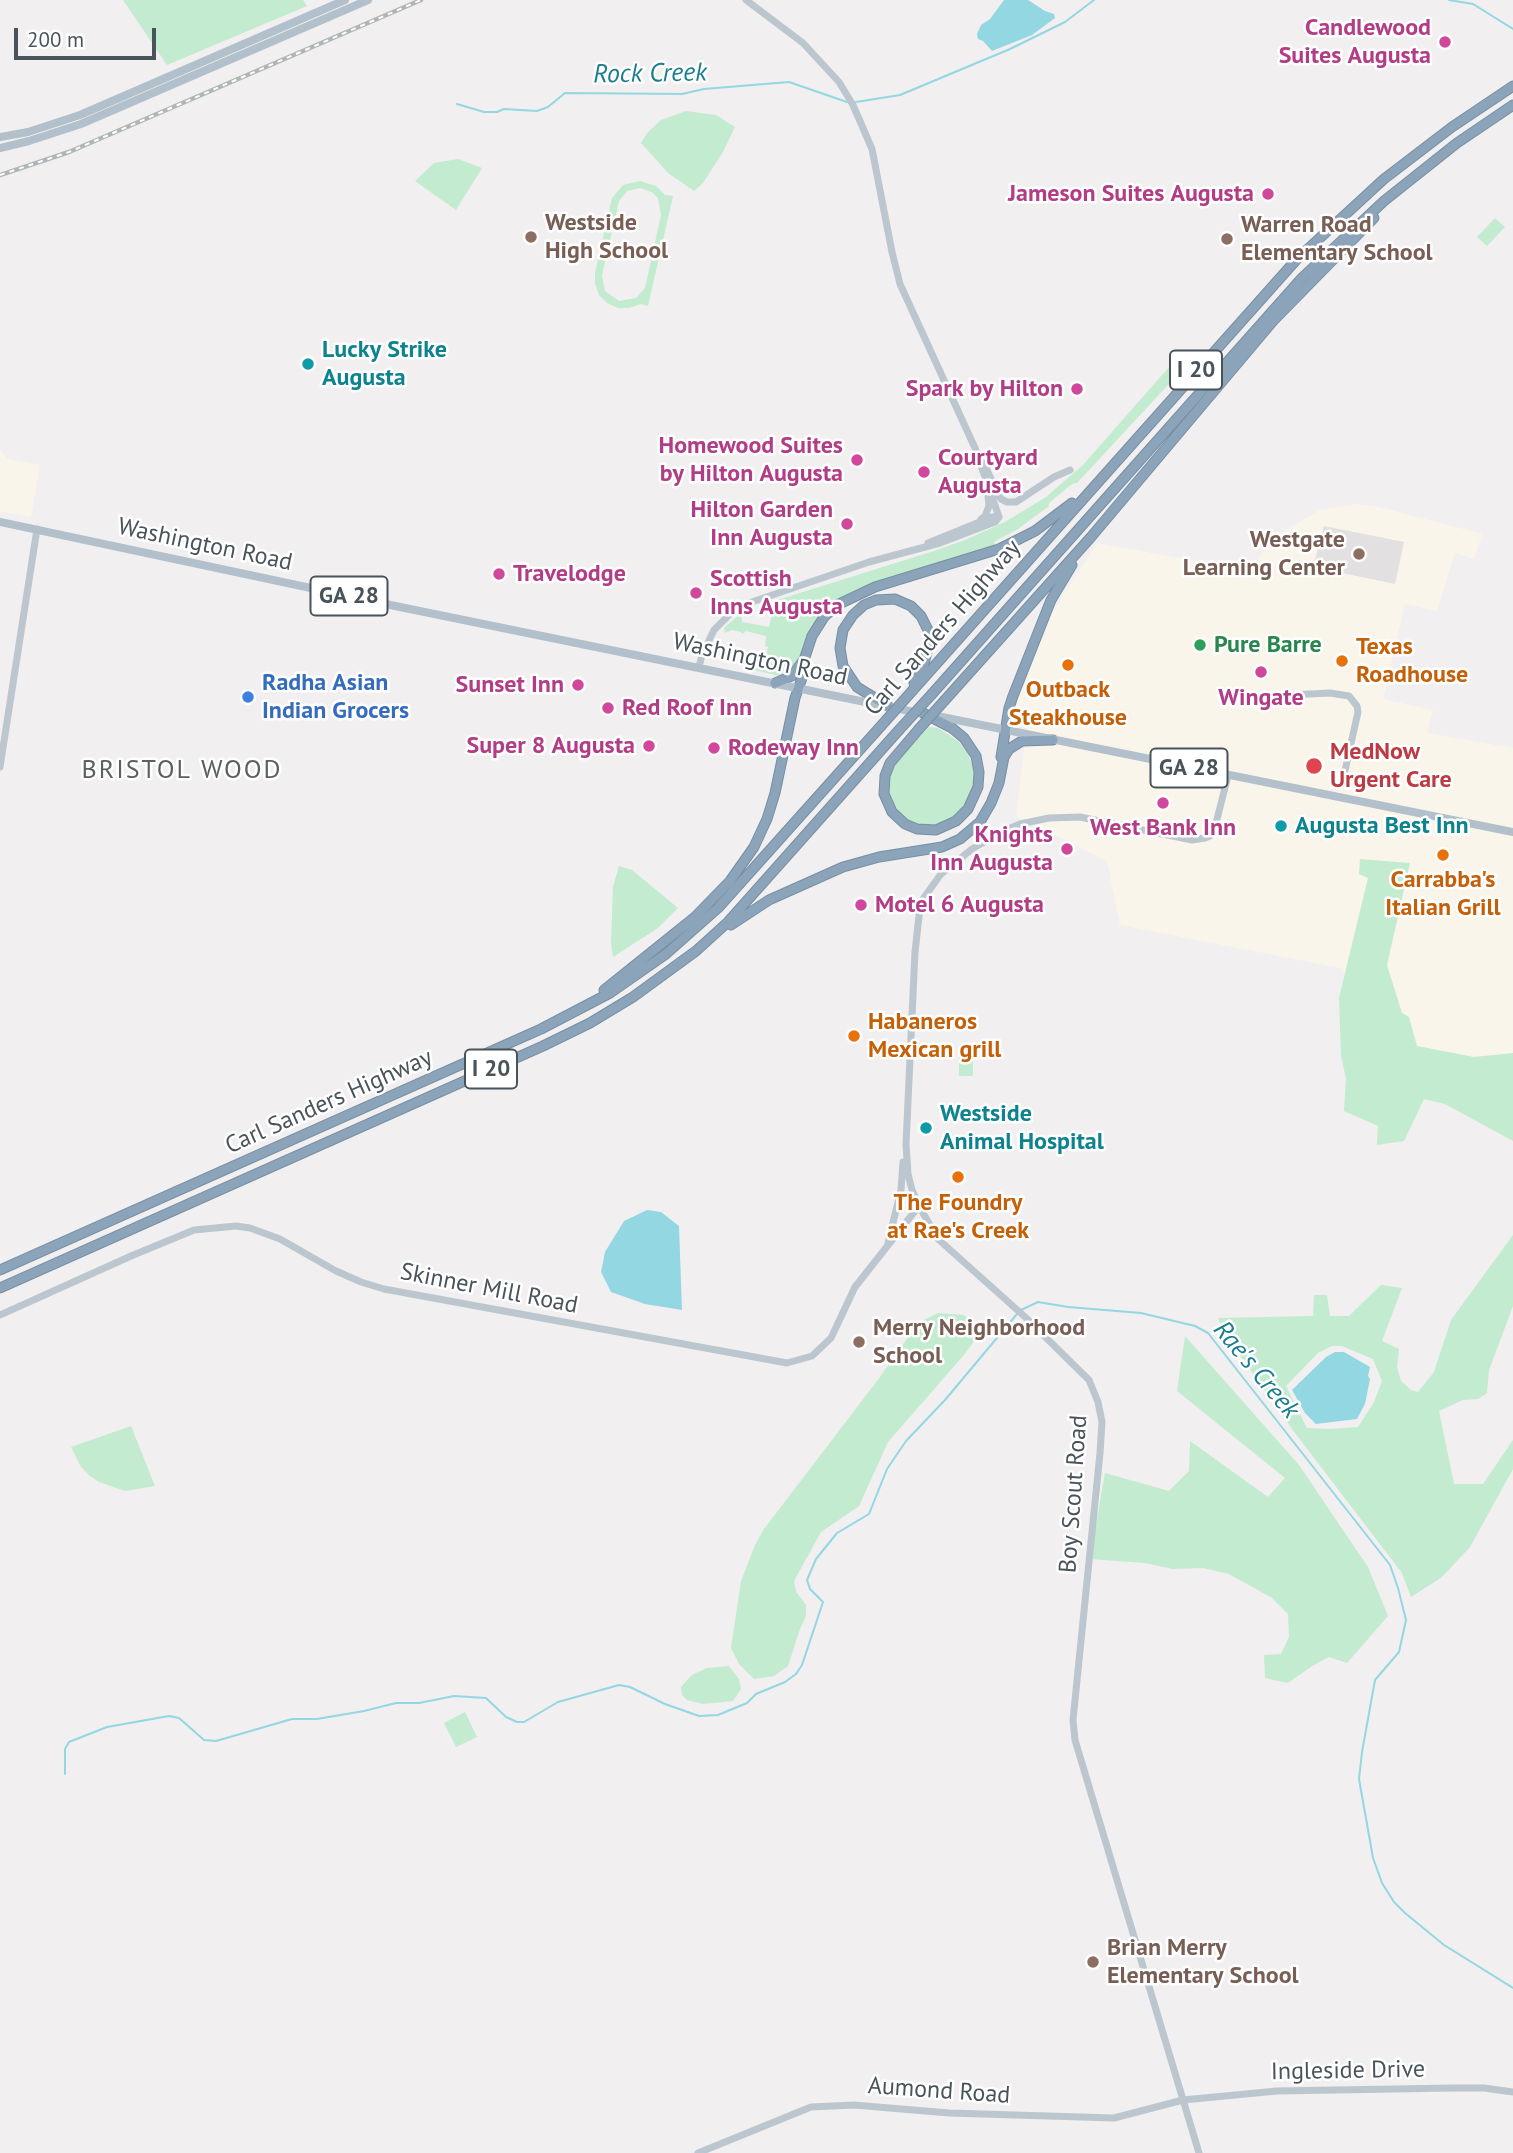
<!DOCTYPE html>
<html>
<head>
<meta charset="utf-8">
<style>
  body { margin:0 }
  #map { position:relative; width:1513px; height:2153px; overflow:hidden; background:#f1efef; font-family:"PT Sans",sans-serif }
  canvas { display:block }
  .scale { position:absolute; left:14px; top:28px; width:142px; height:32px; box-sizing:border-box; border:4px solid #49535a; border-top:0; padding-left:9px; font-size:21px; line-height:24px; white-space:nowrap; color:#49535a; -webkit-text-stroke:5px #fff; paint-order:stroke }
</style>
</head>
<body>
<div id="map">
<canvas width="1513" height="2153"></canvas>
<div class="scale">200 m</div>
</div>
<script>
const ctx = document.querySelector('canvas').getContext('2d');
ctx.lineJoin = 'round';
function fill(path, color) {
  ctx.fillStyle = color;
  ctx.fill(path, 'evenodd');
}
function shape(rows) {
  const path = new Path2D();
  for (const r of rows) {
    path.moveTo(r[0], r[1]);
    for (let i = 2; i < r.length; i += 2) path.lineTo(r[i], r[i + 1]);
  }
  return path;
}
function stroke(path, color, width, dash) {
  ctx.strokeStyle = color;
  ctx.lineWidth = width;
  ctx.lineCap = dash ? 'butt' : 'round';
  ctx.setLineDash(dash || []);
  ctx.stroke(path);
}
function label(font, color, halo, rows, align = 'center') {
  ctx.font = font + ' "PT Sans",sans-serif';
  ctx.lineWidth = 5;
  ctx.setLineDash([]);
  ctx.textBaseline = 'middle';
  ctx.strokeStyle = halo;
  ctx.fillStyle = color;
  for (const [text, x, y, turn = 0] of rows) {
    ctx.save();
    ctx.translate(x, y);
    ctx.rotate((+turn || 0) * Math.PI / 180);
    ctx.textAlign = isNaN(turn) ? turn : align;
    if (halo) ctx.strokeText(text, 0, 0);
    ctx.fillText(text, 0, 0);
    ctx.restore();
  }
}
const commercial = shape([
  [0,448,7,459,40,465,31,517,0,511],
  [1357,504,1380,507,1482,534,1474,559,1455,553,1437,611,1405,604,1383,699,1433,710,1427,733,1513,748,1513,1069,1407,1043,1340,968,1120,925,1107,861,1016,816,1027,725,1018,723,1011,716,1049,617,1097,543,1250,571,1266,548,1283,532,1320,510]
]);
const education = shape([
  [1324,526,1404,542,1395,584,1313,567]
]);
const green = shape([
  [123,0,303,0,307,6,167,65],
  [686,111,716,115,735,127,723,152,703,183,694,191,668,173,641,143,647,133,661,120],
  [458,159,482,168,456,210,415,181,434,163],
  [640,181,656,186,665,195,673,196,648,306,641,304,629,308,618,308,607,303,599,295,595,284,595,273,612,198,623,185],
  [640,188,652,192,658,198,661,215,645,288,636,298,619,301,605,291,602,275,619,201,627,191],
  [1495,218,1505,227,1487,246,1477,237],
  [1169,367,1176,375,1167,386,1077,483,1072,484,1049,503,1049,506,1018,529,994,542,996,546,864,587,836,601,811,628,797,665,791,673,779,676,750,669,751,665,765,660,768,647,765,646,766,636,746,631,742,634,741,632,732,630,725,633,724,628,741,613,742,622,769,627,774,606,770,605,771,602,934,551,965,540,1005,522,1046,497,1083,465],
  [929,727,938,728,958,741,967,752,973,766,975,781,969,797,959,812,951,820,932,826,920,826,906,820,895,811,889,799,888,789,892,768,901,754],
  [1360,859,1410,863,1387,965,1402,1013,1409,1017,1417,1046,1474,1057,1513,1053,1513,1141,1445,1104,1424,1099,1404,1141,1377,1145,1378,1126,1344,1111,1346,1079,1341,1055,1339,998,1368,878,1359,874],
  [619,866,632,870,678,908,658,928,613,957,611,943,613,887],
  [959,1052,973,1052,973,1076,959,1076],
  [1513,1235,1513,1306,1489,1370,1487,1393,1478,1399,1463,1400,1439,1411,1454,1484,1483,1484,1513,1440,1513,1469,1470,1547,1442,1577,1411,1597,1402,1573,1295,1433,1224,1333,1218,1318,1313,1316,1314,1295,1327,1295,1330,1316,1349,1316,1381,1285,1402,1288,1382,1341,1399,1349,1397,1367,1401,1381,1411,1390,1418,1392,1434,1372,1451,1320],
  [1332,1346,1342,1346,1373,1359,1382,1381,1374,1402,1358,1427,1331,1429,1307,1428,1286,1386,1318,1353],
  [938,1313,964,1315,982,1331,963,1356,888,1442,859,1506,821,1532,794,1581,796,1592,806,1605,806,1616,800,1629,788,1666,774,1676,754,1679,739,1664,731,1648,741,1581,755,1545,764,1529,880,1377,918,1323],
  [1185,1336,1299,1465,1368,1567,1388,1616,1347,1663,1329,1657,1312,1666,1288,1683,1265,1678,1264,1655,1281,1654,1289,1637,1288,1614,1272,1598,1229,1574,1203,1568,1173,1569,1145,1563,1090,1559,1105,1473,1169,1491,1189,1471,1190,1441,1268,1497,1285,1478,1177,1391],
  [131,1426,155,1486,125,1491,99,1482,90,1476,81,1467,71,1447],
  [729,1666,739,1679,741,1689,733,1701,703,1704,687,1700,682,1695,681,1687,692,1675,707,1668],
  [465,1712,477,1737,456,1747,444,1723]
]);
const water = shape([
  [1004,0,1028,0,1045,11,1054,14,1055,18,1032,35,992,51,983,41,978,39,977,34,981,25,990,19],
  [647,1210,661,1212,679,1226,682,1310,645,1304,611,1292,601,1272,605,1252,624,1221],
  [1335,1352,1344,1352,1370,1367,1368,1376,1370,1379,1365,1404,1357,1419,1316,1424,1305,1413,1292,1390,1326,1357]
]);
const stream = shape([
  [1449,0,1473,4,1513,29],
  [856,102,900,95,1010,49,1065,22,1094,0],
  [457,104,484,112,497,112,504,109,537,111,548,107,565,93,682,94,704,89,789,82,847,102],
  [1021,1310,1038,1302,1068,1307,1141,1313,1195,1326,1208,1333,1390,1565,1398,1588,1406,1620,1399,1652,1375,1680,1362,1752,1359,1779,1373,1858,1382,1883,1394,1902,1405,1913,1444,1945,1513,1988],
  [65,1774,65,1749,69,1742,107,1727,169,1716,179,1718,204,1740,216,1741,292,1719,317,1719,364,1711,396,1703,419,1703,454,1696,486,1698,506,1717,517,1722,524,1722,558,1702,619,1685,630,1687,665,1704,699,1716,718,1715,747,1703,756,1694,785,1682,796,1674,802,1665,823,1602,810,1589,807,1580,816,1559,837,1533,869,1514,887,1469,906,1441,945,1400,1017,1314]
]);
const secondary = shape([
  [746,0,803,43,839,82,853,105,872,149,892,252,900,284,975,448,999,517],
  [984,463,997,493,1001,499,1007,502,1016,502,1054,477,1070,470],
  [981,519,985,516,989,506,988,495],
  [928,543,992,517,999,517],
  [699,667,702,655,714,630,729,615,743,605,869,562,940,543,995,522,999,517],
  [1229,698,1330,693,1349,696,1357,706,1358,712,1344,775],
  [0,767,37,529],
  [888,1243,901,1190,903,1162],
  [0,1315,131,1256,194,1230,236,1226,250,1228,280,1239,336,1271,361,1282,384,1289,787,1363,812,1356,831,1338,855,1287,919,1206],
  [698,2153,811,2107,854,2105,949,2113,1114,2118,1183,2100,1277,2091,1453,2088,1484,2088,1513,2092],
  [1199,2153,1075,1740,1073,1720,1100,1453,1102,1422,1098,1402,1089,1380,1024,1316,938,1239,919,1206,912,1190,908,1174,906,1144,915,952,919,916,923,899,941,874,972,849,1001,832,1020,824,1049,818,1080,817,1192,840,1205,838,1210,836,1215,827,1228,776]
]);
const primary = shape([
  [0,137,28,132,80,115,345,0],
  [0,148,29,141,81,124,368,0],
  [0,522,400,607,919,713],
  [932,715,1513,832]
]);
const highway = shape([
  [775,683,792,676,803,661],
  [913,690,1297,259,1384,179,1452,127,1513,86],
  [932,694,1302,278,1384,201,1457,143,1513,105],
  [945,700,1091,537,1273,321,1374,218],
  [888,706,857,687,843,666,840,648,843,630,853,615,864,605,876,600,895,599,911,606,921,616,929,632,929,644,924,664,914,683],
  [918,730,890,763,885,776,884,794,892,812,905,824,917,829,936,830,956,821,968,809,978,787,979,772,976,756,964,738,952,728,923,713],
  [1001,757,1009,708,1013,696,1051,600,1072,565],
  [731,925,769,900,843,867,879,857,942,847,960,839,980,822,991,803,999,783,1004,757,1009,749,1022,741,1053,740],
  [604,990,695,917,730,881,754,847,767,819,775,793,795,698,802,678,804,660,812,636,824,617,837,605,875,587,999,549,1035,531,1072,503],
  [0,1270,541,1029,610,993,666,954,718,908,881,726],
  [0,1288,543,1046,590,1023,633,997,696,951,728,922,899,730]
]);
const rail = shape([
  [0,175,69,152,421,0]
]);
const highwayBridge = shape([
  [881,726,913,690],
  [899,730,932,694],
  [918,730,945,700]
]);
const markers = [
  [1445,42,7,"#d1479c"],
  [1268,194,7,"#d1479c"],
  [531,237,7,"#8d6e63"],
  [1227,239,7,"#8d6e63"],
  [308,364,7,"#0f9aa8"],
  [1077,389,7,"#d1479c"],
  [857,460,7,"#d1479c"],
  [924,472,7,"#d1479c"],
  [847,524,7,"#d1479c"],
  [1359,554,7,"#8d6e63"],
  [499,574,7,"#d1479c"],
  [696,593,7,"#d1479c"],
  [1200,645,7,"#2e9e5b"],
  [1342,661,7,"#e8710a"],
  [1068,665,7,"#e8710a"],
  [1261,672,7,"#d1479c"],
  [578,685,7,"#d1479c"],
  [248,697,7,"#3f7fe0"],
  [608,708,7,"#d1479c"],
  [649,746,7,"#d1479c"],
  [714,748,7,"#d1479c"],
  [1314,766,9,"#e0444e"],
  [1163,803,7,"#d1479c"],
  [1281,826,7,"#0f9aa8"],
  [1067,849,7,"#d1479c"],
  [1443,855,7,"#e8710a"],
  [861,905,7,"#d1479c"],
  [854,1036,7,"#e8710a"],
  [926,1128,7,"#0f9aa8"],
  [958,1177,7,"#e8710a"],
  [859,1342,7,"#8d6e63"],
  [1093,1962,7,"#8d6e63"]
];
const shields = [
  [1196,370,52],
  [349,596,77],
  [1189,768,77],
  [491,1069,52]
];
const shieldNames = [
  ["I 20",1196,370],
  ["GA 28",349,596],
  ["GA 28",1189,768],
  ["I 20",491,1069]
];
const hotelNames = [
  ["Candlewood",1431,28],
  ["Suites Augusta",1431,56],
  ["Jameson Suites Augusta",1254,194],
  ["Spark by Hilton",1063,389],
  ["Homewood Suites",843,446],
  ["by Hilton Augusta",843,474],
  ["Courtyard",938,458,"left"],
  ["Augusta",938,486,"left"],
  ["Hilton Garden",833,510],
  ["Inn Augusta",833,538],
  ["Travelodge",513,574,"left"],
  ["Scottish",710,579,"left"],
  ["Inns Augusta",710,607,"left"],
  ["Sunset Inn",564,685],
  ["Wingate",1261,698,"center"],
  ["Red Roof Inn",622,708,"left"],
  ["Super 8 Augusta",635,746],
  ["Rodeway Inn",728,748,"left"],
  ["West Bank Inn",1163,828,"center"],
  ["Knights",1053,835],
  ["Inn Augusta",1053,863],
  ["Motel 6 Augusta",875,905,"left"]
];
const educationNames = [
  ["Westside",545,223],
  ["High School",545,251],
  ["Warren Road",1241,225],
  ["Elementary School",1241,253],
  ["Westgate",1345,540,"right"],
  ["Learning Center",1345,568,"right"],
  ["Merry Neighborhood",873,1328],
  ["School",873,1356],
  ["Brian Merry",1107,1948],
  ["Elementary School",1107,1976]
];
const cultureNames = [
  ["Lucky Strike",322,350],
  ["Augusta",322,378],
  ["Augusta Best Inn",1295,826],
  ["Westside",940,1114],
  ["Animal Hospital",940,1142]
];
const streetNames = [
  ["Washington Road",205,545,12],
  ["Carl Sanders Highway",943,628,-49],
  ["Washington Road",760,660,12],
  ["Carl Sanders Highway",329,1102,-24],
  ["Skinner Mill Road",489,1289,11],
  ["Boy Scout Road",1074,1494,-86],
  ["Ingleside Drive",1348,2071,-1],
  ["Aumond Road",939,2091,4]
];
const leisureNames = [
  ["Pure Barre",1214,645]
];
const foodNames = [
  ["Texas",1356,647,"left"],
  ["Roadhouse",1356,675,"left"],
  ["Outback",1068,690],
  ["Steakhouse",1068,718],
  ["Carrabba's",1443,880],
  ["Italian Grill",1443,908],
  ["Habaneros",868,1022,"left"],
  ["Mexican grill",868,1050,"left"],
  ["The Foundry",958,1203],
  ["at Rae's Creek",958,1231]
];
const shopNames = [
  ["Radha Asian",262,683],
  ["Indian Grocers",262,711]
];
const healthNames = [
  ["MedNow",1330,752],
  ["Urgent Care",1330,780]
];
const waterNames = [
  ["Rock Creek",650,74,-1],
  ["Rae's Creek",1256,1370,50]
];
const neighbourhoodNames = [
  ["BRISTOL WOOD",182,771]
];
fill(commercial, '#faf5ea');
fill(education, '#e2e0e0');
fill(green, '#c2ebcf');
fill(water, '#93d7e3');
stroke(stream, '#93d7e3', 2);
stroke(highway, '#778fa5', 11);
stroke(secondary, '#bcc6cf', 7);
stroke(primary, '#b1c0cb', 8);
stroke(highway, '#8ba4b9', 9);
stroke(rail, '#b2b5b8', 4.5);
stroke(rail, '#fff', 2, [5]);
stroke(highwayBridge, '#778fa5', 11, []);
stroke(highwayBridge, '#8ba4b9', 9);
for (const [x, y, r, color] of markers) {
  const dot = new Path2D();
  dot.arc(x, y, r, 0, 2 * Math.PI);
  ctx.fillStyle = color;
  ctx.fill(dot);
  stroke(dot, '#fff', 2.5);
}
for (const [x, y, w] of shields) {
  const box = new Path2D();
  box.roundRect(x - w / 2, y - 19.5, w, 39, 5);
  ctx.fillStyle = '#fff';
  ctx.fill(box);
  stroke(box, '#49535a', 2);
}
label('bold 23px', '#49535a', null, shieldNames);
label('bold 24px', '#b23c85', '#fff', hotelNames, 'right');
label('bold 24px', '#785e54', '#fff', educationNames, 'left');
label('bold 24px', '#0d838f', '#fff', cultureNames, 'left');
label('24px', '#49535a', '#fff', streetNames);
label('bold 24px', '#27864d', '#fff', leisureNames, 'left');
label('bold 24px', '#c56008', '#fff', foodNames);
label('bold 24px', '#366cbe', '#fff', shopNames, 'left');
label('bold 24px', '#be3a42', '#fff', healthNames, 'left');
label('italic 26px', '#197d8e', '#fff', waterNames);
ctx.letterSpacing = '2px';
label('26px', '#5c6063', '#fff', neighbourhoodNames);
ctx.letterSpacing = '0px';
</script>
</body>
</html>
